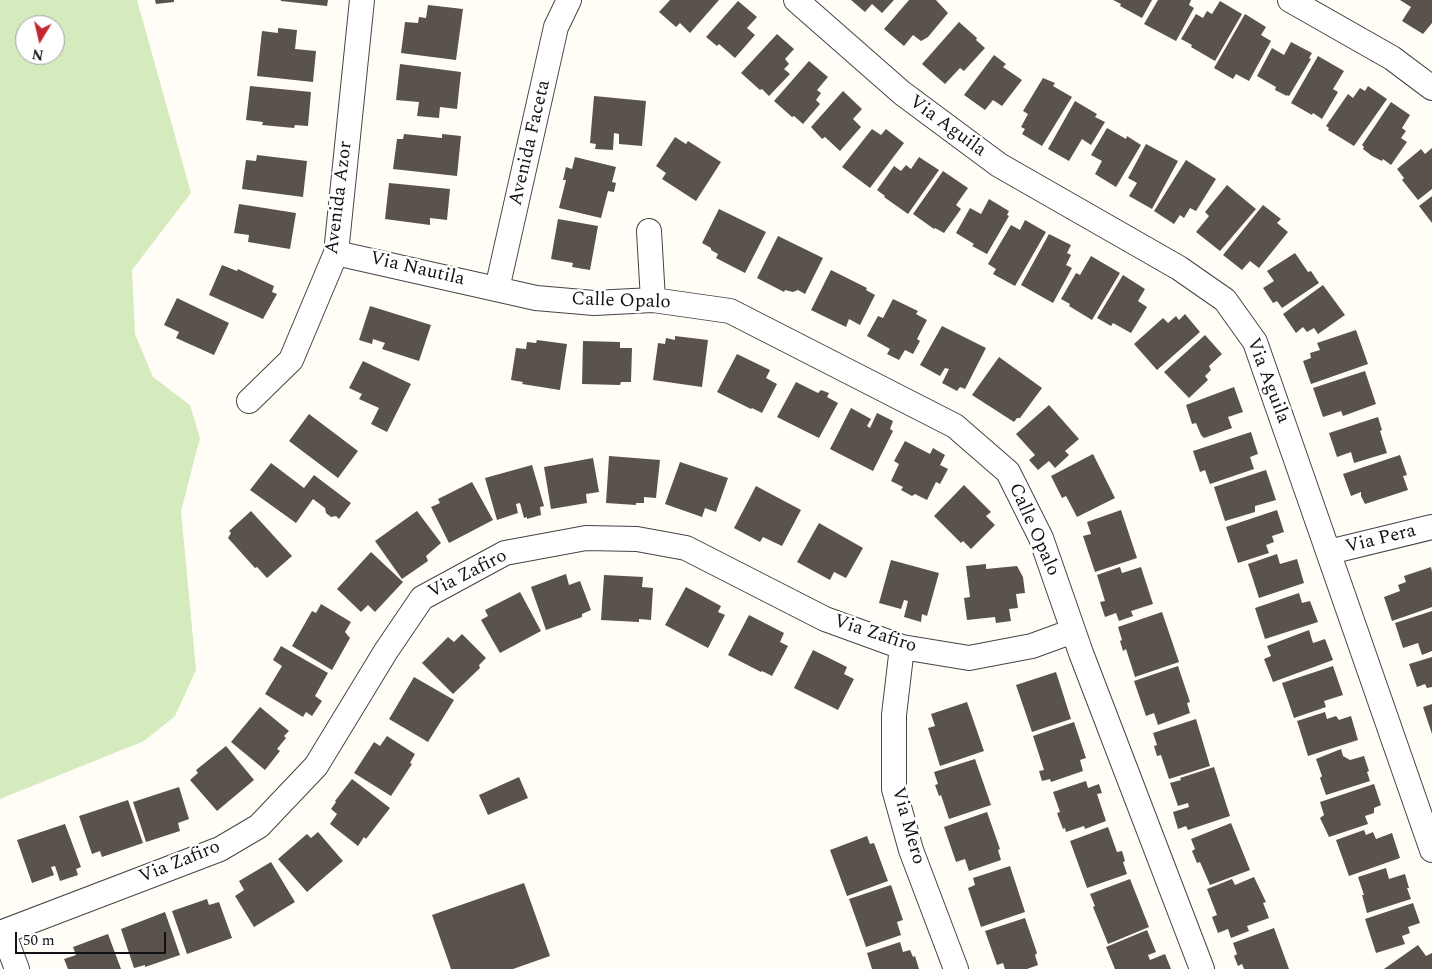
<!DOCTYPE html>
<html>
<head>
<meta charset="utf-8">
<style>
  body { margin:0 }
  #map { position:relative; width:1432px; height:969px; overflow:hidden; background:#fffdf5; font-family:Spectral,serif }
  canvas { display:block }
  .north { position:absolute; left:15px; top:15px; width:50px; height:50px; box-sizing:border-box; background:#fff; border:1px solid #a0a0a0; border-radius:50%; rotate:189deg; font-size:14px; font-weight:700; line-height:20px; text-align:center; color:#111 }
  .north::after { content:''; display:block; margin:auto; width:18px; height:22px; background:#c4262e; clip-path:polygon(50% 0,100% 100%,50% 72%,0 100%) }
  .scale { position:absolute; left:15px; top:932px; width:151px; height:22px; box-sizing:border-box; border:2px solid #111; border-top:0; padding-left:6px; font-size:15px; line-height:18px; white-space:nowrap; color:#111; -webkit-text-stroke:4px #fff; paint-order:stroke }
</style>
</head>
<body>
<div id="map">
<canvas width="1432" height="969"></canvas>
<div class="north">N</div>
<div class="scale">50 m</div>
</div>
<script>
const ctx = document.querySelector('canvas').getContext('2d');
ctx.lineJoin = 'round';
function fill(path, color) {
  ctx.fillStyle = color;
  ctx.fill(path, 'evenodd');
}
function shape(rows) {
  const path = new Path2D();
  for (const r of rows) {
    path.moveTo(r[0], r[1]);
    for (let i = 2; i < r.length; i += 2) path.lineTo(r[i], r[i + 1]);
  }
  return path;
}
function stroke(path, color, width, dash) {
  ctx.strokeStyle = color;
  ctx.lineWidth = width;
  ctx.lineCap = dash ? 'butt' : 'round';
  ctx.setLineDash(dash || []);
  ctx.stroke(path);
}
function label(font, color, halo, rows, align = 'center') {
  ctx.font = font + ' Spectral,serif';
  ctx.lineWidth = 5;
  ctx.setLineDash([]);
  ctx.textBaseline = 'middle';
  ctx.strokeStyle = halo;
  ctx.fillStyle = color;
  for (const [text, x, y, turn = 0] of rows) {
    ctx.save();
    ctx.translate(x, y);
    ctx.rotate((+turn || 0) * Math.PI / 180);
    ctx.textAlign = isNaN(turn) ? turn : align;
    if (halo) ctx.strokeText(text, 0, 0);
    ctx.fillText(text, 0, 0);
    ctx.restore();
  }
}
const green = shape([
  [0,0,137,0,191,193,132,270,135,334,153,377,190,405,200,438,181,511,196,670,175,716,144,741,0,799],
  [25,25,55,25,55,55,25,55]
]);
const building = shape([
  [155,0,174,0,174,2,156,4],
  [281,0,328,0,327,6,281,1],
  [670,0,719,0,690,33,680,23,676,27,659,12],
  [851,0,894,0,882,13,872,4,865,12],
  [909,0,936,0,948,13,928,37,921,41,913,35,904,46,884,29],
  [1113,0,1152,0,1142,18,1120,6,1121,4],
  [1158,0,1191,0,1189,5,1194,8,1176,41,1144,24],
  [1400,0,1432,0,1432,23,1423,34,1402,21,1411,7],
  [738,1,757,17,747,28,755,35,735,58,719,44,717,46,706,37],
  [1220,1,1242,14,1215,61,1191,47,1192,45,1181,39,1196,14,1203,18,1207,11,1212,14],
  [428,5,463,9,456,60,401,53,405,22,418,23,419,17,426,18],
  [1245,14,1266,27,1261,35,1271,41,1249,81,1236,74,1233,79,1214,68],
  [959,22,977,38,976,40,985,48,964,71,960,68,945,84,922,64],
  [278,28,297,30,295,49,316,51,313,82,257,76,262,31,278,33],
  [777,34,794,49,785,59,789,64,784,69,790,74,769,96,762,89,760,90,741,73],
  [1291,42,1312,53,1309,58,1311,59,1289,96,1287,95,1287,96,1275,90,1276,87,1257,76,1272,48,1284,55],
  [994,55,1006,64,1003,67,1022,80,1002,106,993,100,985,110,964,95],
  [1318,56,1344,71,1333,89,1338,92,1322,119,1313,113,1312,115,1291,103],
  [809,61,828,77,817,90,821,93,816,100,820,104,803,124,794,116,792,117,774,101],
  [400,64,461,72,457,109,440,107,439,118,417,116,419,102,396,100],
  [1043,78,1055,83,1053,86,1072,97,1042,146,1022,134,1025,129,1021,127,1028,114,1023,111],
  [250,86,311,92,308,126,295,125,294,128,262,125,263,122,246,120],
  [1368,86,1387,99,1354,146,1328,130,1329,128,1326,126,1348,94,1353,98,1360,88,1365,91],
  [843,91,862,109,853,119,861,127,840,151,825,137,822,139,811,127],
  [594,96,646,101,642,146,619,144,619,134,614,133,613,150,595,149,596,144,590,143],
  [1075,101,1097,114,1095,117,1105,122,1091,145,1082,139,1069,161,1048,149],
  [1391,102,1410,115,1402,128,1406,131,1401,138,1407,142,1391,165,1383,159,1382,161,1372,156,1363,149,1364,147,1362,145],
  [1107,128,1126,139,1127,136,1141,145,1116,187,1095,174,1102,161,1091,155],
  [872,129,881,135,886,129,904,143,870,188,842,167],
  [404,134,442,138,442,134,461,136,457,176,393,169,397,139,403,139],
  [675,137,686,144,688,141,721,162,696,201,662,179,666,173,656,166],
  [1146,144,1178,161,1152,209,1129,196,1137,183,1128,178],
  [1432,148,1432,189,1418,200,1402,180,1404,178,1397,169,1421,149,1425,154],
  [257,155,307,161,303,197,242,189,246,160,256,161],
  [575,157,616,167,612,182,616,183,614,192,608,191,601,218,559,208,566,180,563,180,566,167,572,169],
  [919,157,939,170,908,214,884,197,885,196,877,190,894,166,901,171,906,165,911,169],
  [1186,160,1216,179,1196,211,1190,208,1184,218,1180,215,1174,224,1154,211],
  [943,171,968,188,956,205,961,209,944,233,935,228,934,229,913,214],
  [389,183,450,189,447,220,430,218,430,225,385,219],
  [1227,185,1256,209,1220,251,1196,232,1209,216,1205,212],
  [1432,196,1432,223,1419,206],
  [989,199,1009,211,1007,215,1009,216,987,254,972,246,974,244,956,233,970,208,981,214],
  [239,204,296,213,290,249,248,242,249,235,234,233],
  [1263,205,1281,219,1277,223,1288,232,1259,268,1250,261,1242,270,1223,255],
  [719,209,766,232,745,273,716,258,718,254,711,250,711,248,702,243],
  [558,219,598,226,590,270,572,267,573,263,551,259],
  [1025,220,1046,232,1015,286,993,274,996,269,988,264,1011,225,1020,230],
  [1049,234,1071,245,1067,253,1071,255,1066,265,1072,268,1053,303,1021,285],
  [778,236,823,258,805,294,798,290,793,292,785,290,784,292,757,278],
  [1295,253,1308,272,1311,271,1319,283,1282,308,1277,301,1273,303,1263,288,1274,281,1267,271],
  [1091,256,1120,273,1092,320,1069,306,1070,304,1061,299,1076,273,1080,275],
  [222,265,237,271,238,269,274,286,272,292,277,294,263,319,209,295],
  [831,270,867,288,866,290,875,295,860,325,849,319,846,327,811,310],
  [1123,275,1145,289,1138,301,1147,307,1131,333,1113,323,1111,326,1097,318],
  [1323,285,1345,315,1318,334,1314,328,1307,332,1303,327,1296,333,1283,314],
  [177,298,229,323,214,355,176,338,179,332,164,325],
  [893,299,918,311,916,314,927,320,917,339,920,341,913,354,905,350,899,360,887,354,890,349,867,336,878,316,883,318],
  [370,306,431,325,419,361,382,349,385,343,373,339,372,344,359,340],
  [1185,314,1200,332,1157,370,1134,344,1163,318,1168,323,1176,316,1179,320],
  [942,326,986,348,965,389,960,387,957,391,942,383,949,369,945,368,940,376,920,365],
  [1356,330,1368,364,1311,384,1303,361,1311,358,1310,353,1320,350,1317,343],
  [1205,335,1222,354,1209,366,1211,370,1205,376,1208,380,1189,398,1164,372],
  [675,336,708,340,702,387,653,380,658,343,665,344,666,338,675,340],
  [537,340,567,344,560,390,522,384,523,382,511,380,516,348,526,349,527,342,536,343],
  [583,341,620,342,620,348,632,348,631,382,621,382,620,385,582,384],
  [737,354,770,370,766,378,777,384,762,413,752,408,751,409,717,392],
  [999,357,1042,388,1020,418,1017,418,1014,422,972,395],
  [363,361,411,384,387,432,371,424,379,408,359,399,362,394,349,388],
  [1365,371,1376,404,1343,416,1341,411,1323,417,1313,388],
  [796,382,818,393,821,390,829,393,827,397,838,403,819,438,777,417],
  [1234,387,1243,412,1228,417,1232,428,1204,438,1201,435,1196,423,1192,424,1186,405],
  [1049,405,1079,439,1065,451,1069,455,1055,468,1049,461,1038,470,1029,460,1035,455,1016,434],
  [851,408,871,419,867,426,870,428,877,413,893,421,890,429,893,431,873,471,830,449],
  [309,414,358,451,338,478,289,441],
  [1378,417,1382,430,1380,431,1387,453,1354,463,1351,452,1337,457,1329,433],
  [1251,432,1258,454,1250,457,1254,469,1210,484,1205,470,1200,472,1193,451],
  [905,441,930,454,933,448,945,455,940,465,948,469,940,484,936,482,927,500,915,494,912,496,901,490,903,487,891,481,899,464,894,461],
  [1093,454,1115,498,1077,517,1066,496,1062,498,1051,476],
  [1400,455,1407,475,1403,476,1408,490,1365,504,1361,496,1361,492,1351,496,1343,474],
  [609,456,660,460,656,498,644,497,644,503,636,503,636,505,606,503],
  [593,458,599,492,586,494,587,503,551,509,544,467],
  [680,462,728,478,716,512,705,508,702,517,665,504],
  [271,463,304,488,314,475,351,503,339,519,336,516,331,517,326,513,325,508,313,499,296,523,250,490],
  [532,465,544,506,540,507,541,515,527,519,527,517,524,518,520,503,516,504,518,513,497,520,485,478],
  [1266,470,1276,500,1255,506,1255,512,1225,521,1214,487],
  [472,482,493,520,449,543,431,507,440,503,438,499],
  [964,485,991,512,986,516,995,525,971,549,963,541,961,543,934,516],
  [756,486,801,510,782,546,763,537,760,542,734,528],
  [1121,510,1137,558,1095,572,1083,536,1091,534,1087,522],
  [1277,510,1284,532,1272,536,1274,542,1266,545,1269,553,1238,563,1226,527],
  [251,511,292,556,267,578,257,567,255,568,228,538,231,533,229,531],
  [417,511,441,543,426,556,428,561,402,579,375,541],
  [819,523,863,548,846,578,834,572,830,580,797,562],
  [371,552,403,582,375,612,368,605,361,612,337,589],
  [1277,554,1280,564,1297,559,1304,583,1259,598,1248,564],
  [891,560,939,573,927,616,922,614,921,622,904,617,908,601,904,600,901,609,879,603],
  [986,564,986,569,1017,566,1023,577,1025,593,1016,594,1018,608,1009,609,1011,621,996,623,995,617,967,620,964,598,970,597,966,566],
  [1120,567,1122,573,1141,567,1153,604,1131,611,1133,616,1119,621,1116,613,1105,617,1100,602,1105,601,1097,575],
  [1431,567,1432,572,1432,607,1392,621,1384,597,1400,591,1398,585,1406,582,1404,576],
  [566,574,569,585,580,581,591,610,582,614,582,617,546,630,531,587],
  [604,575,643,577,642,587,653,588,651,620,639,619,639,622,601,620],
  [686,587,721,606,718,612,725,615,708,648,665,625],
  [520,592,541,631,500,653,481,620,488,616,485,610],
  [1299,593,1302,603,1310,601,1318,622,1265,639,1255,608],
  [321,604,351,622,345,632,350,638,332,670,292,646,312,611,316,613],
  [1432,611,1432,651,1422,655,1418,643,1403,648,1395,623],
  [1162,612,1179,662,1135,677,1126,649,1123,651,1120,641,1122,640,1118,627],
  [749,615,784,633,780,642,788,646,772,676,762,671,761,672,728,655],
  [1309,630,1313,643,1325,639,1333,660,1273,682,1264,659,1271,656,1267,646],
  [462,634,486,658,479,665,480,668,453,694,422,663,448,637,454,642],
  [281,646,328,673,315,696,322,701,312,716,306,712,303,717,265,694,282,666,273,660],
  [813,650,847,667,844,674,854,679,838,710,794,688],
  [1432,657,1432,687,1427,688,1425,684,1417,687,1409,664],
  [1178,666,1190,702,1187,703,1190,713,1158,725,1154,713,1146,716,1134,681],
  [1333,666,1343,695,1324,701,1326,707,1294,718,1282,683],
  [1056,672,1071,719,1032,732,1016,685],
  [414,677,454,700,428,742,389,719],
  [967,702,984,751,940,766,928,728,935,726,931,714],
  [1432,704,1432,734,1423,707],
  [260,707,289,731,284,736,286,738,277,749,280,751,265,770,231,742],
  [1325,712,1327,719,1336,716,1339,720,1351,716,1358,740,1308,756,1297,721],
  [1196,719,1210,766,1169,779,1161,755,1157,756,1154,746,1157,745,1153,733],
  [1074,722,1086,758,1080,760,1083,771,1051,782,1050,779,1042,781,1039,771,1044,770,1033,736],
  [387,736,415,754,410,763,412,764,391,796,354,773,374,742,380,746],
  [226,746,254,780,217,811,190,780,198,773,196,770],
  [1341,749,1343,756,1350,760,1364,756,1369,771,1367,772,1370,781,1326,795,1320,778,1322,776,1316,759],
  [975,759,991,805,949,819,941,795,939,796,935,785,938,784,934,772],
  [1214,767,1230,816,1188,830,1186,826,1178,829,1173,812,1189,807,1188,803,1178,806,1170,783,1181,780,1180,778],
  [519,777,528,798,488,815,479,795],
  [352,779,390,808,366,839,364,837,358,846,330,824,337,814,331,809,336,802,335,801],
  [1086,781,1088,788,1099,784,1102,793,1097,794,1106,821,1085,829,1084,826,1066,832,1065,828,1063,829,1057,813,1060,812,1053,792],
  [1374,784,1381,805,1374,808,1374,813,1365,816,1368,824,1329,837,1320,818,1324,815,1320,802],
  [179,787,189,819,178,823,180,831,146,842,133,802],
  [128,800,143,843,102,857,100,851,92,854,79,816],
  [987,812,1000,849,998,850,1001,860,969,871,965,859,956,862,944,827],
  [1231,823,1250,870,1210,885,1200,862,1197,863,1192,851,1195,849,1191,839],
  [65,824,81,867,76,869,78,875,60,881,55,866,51,867,54,875,32,883,17,840],
  [1108,827,1117,852,1122,851,1125,861,1123,862,1127,874,1087,888,1070,841],
  [1364,830,1366,835,1373,832,1376,839,1392,833,1400,858,1349,876,1336,840],
  [318,832,343,861,307,892,278,859,307,834,311,838],
  [867,836,870,844,874,843,888,881,847,896,830,850],
  [271,862,295,902,254,927,235,896,244,890,239,881],
  [1010,866,1025,912,981,927,968,888,975,885,973,878],
  [1386,868,1389,879,1405,874,1409,888,1407,888,1411,899,1367,913,1362,895,1364,895,1358,877],
  [1254,877,1266,902,1263,903,1269,918,1247,926,1249,931,1231,938,1228,929,1218,933,1212,917,1217,915,1207,889,1232,879,1235,885],
  [1130,879,1149,927,1108,944,1093,907,1095,906,1090,894],
  [524,883,550,956,513,969,451,969,432,915],
  [891,885,903,920,897,922,901,935,866,947,849,899],
  [207,899,209,905,219,902,232,938,187,954,172,911],
  [1413,903,1420,923,1408,927,1410,933,1402,936,1405,944,1376,953,1365,919],
  [165,912,180,955,145,967,145,965,134,968,121,929],
  [1025,918,1037,953,1035,955,1038,965,1027,969,1005,969,1003,963,997,965,985,931],
  [1274,928,1289,969,1244,969,1242,964,1238,966,1234,956,1237,954,1233,943],
  [1147,930,1156,952,1148,955,1150,960,1165,954,1171,969,1115,969,1106,947],
  [108,934,121,969,68,969,64,959,76,955,73,947],
  [900,942,903,952,910,950,913,957,915,956,919,969,872,969,867,953],
  [1418,945,1426,956,1432,953,1432,969,1384,969]
]);
const minor = shape([
  [796,0,902,93,999,165,1179,268,1225,300,1255,342,1432,850],
  [1290,0,1392,58,1432,88],
  [649,231,653,300],
  [336,253,536,298,594,303,653,300,730,311,955,426,1008,472,1041,538,1081,653,1202,969],
  [497,289,556,27,569,0],
  [249,401,291,360,336,253,362,0],
  [1329,552,1432,527],
  [902,647,894,715,894,789,911,850,956,969],
  [3,932,17,969],
  [0,933,220,849,259,826,316,766,386,651,422,598,505,553,586,538,637,539,686,548,825,619,902,647,969,658,1032,646,1073,631]
]);
const streetNames = [
  ["Via Aguila",947,127,36],
  ["Avenida Faceta",531,143,-77],
  ["Avenida Azor",340,198,-83],
  ["Via Nautila",417,270,13],
  ["Calle Opalo",621,302,2],
  ["Via Aguila",1267,381,69],
  ["Calle Opalo",1033,530,66],
  ["Via Pera",1381,540,-14],
  ["Via Zafiro",468,575,-27],
  ["Via Zafiro",875,635,18],
  ["Via Mero",907,826,74],
  ["Via Zafiro",180,863,-22]
];
fill(green, '#d5ebbd');
fill(building, '#5a524d');
stroke(minor, '#444', 26);
stroke(minor, '#fff', 24);
label('19px', '#111', '#fff', streetNames);
</script>
</body>
</html>
